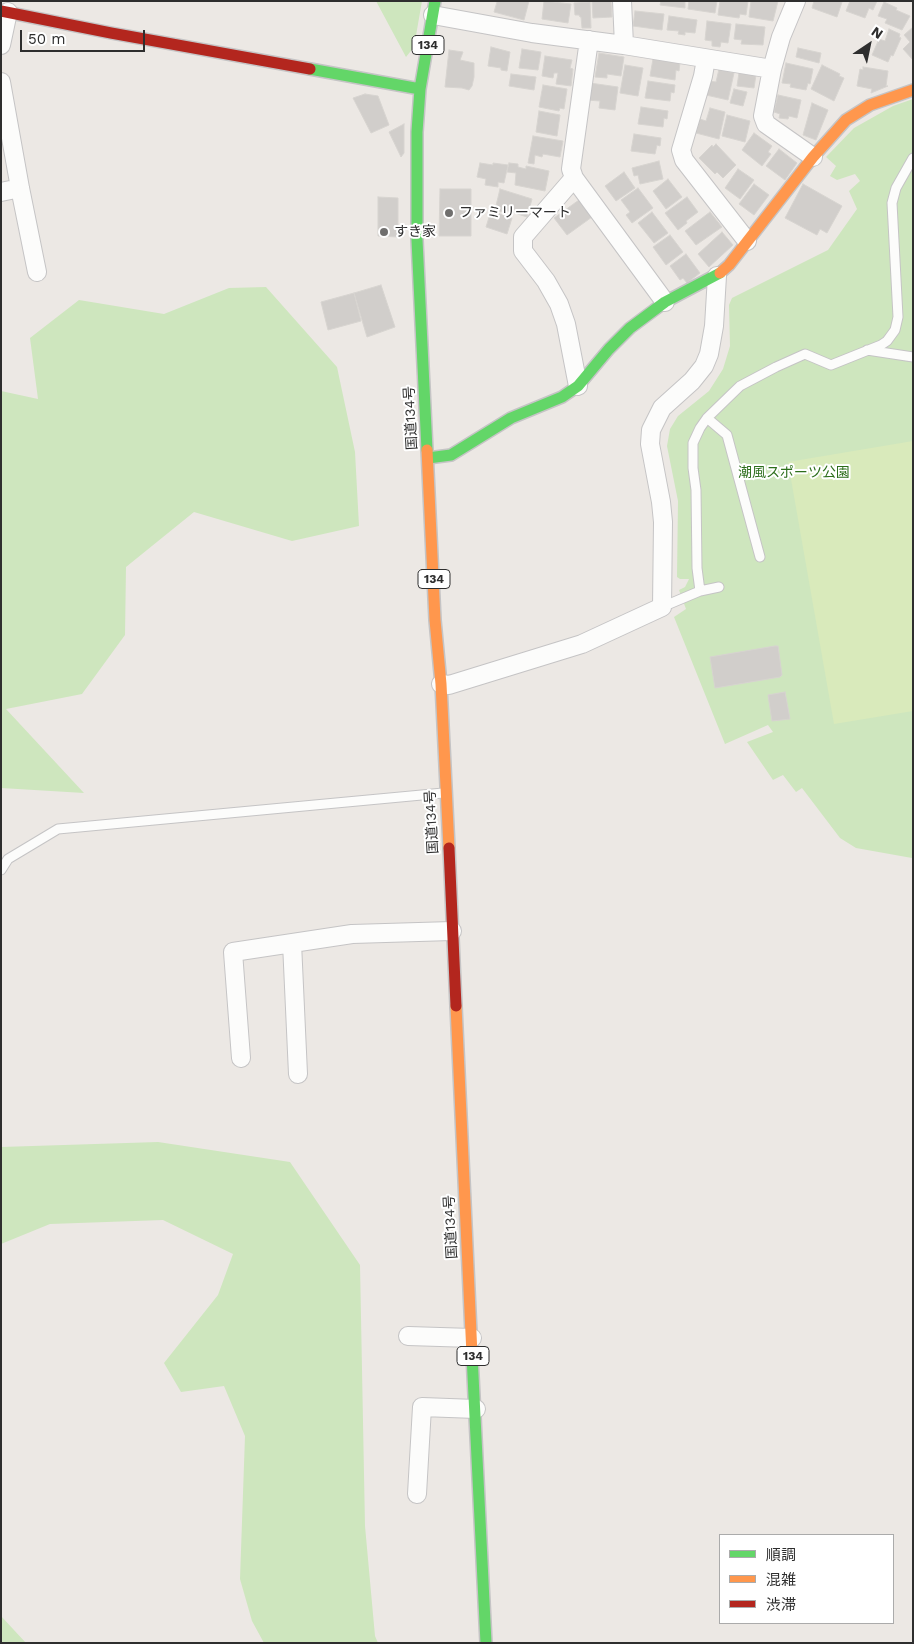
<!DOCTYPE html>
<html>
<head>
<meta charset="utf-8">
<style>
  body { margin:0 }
  #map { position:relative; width:914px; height:1644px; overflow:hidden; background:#ece8e4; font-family:"Work Sans","Noto Sans JP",sans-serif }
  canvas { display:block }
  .frame { position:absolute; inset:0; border:2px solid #2e2e2e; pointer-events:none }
  .legend { position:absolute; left:719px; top:1534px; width:175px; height:90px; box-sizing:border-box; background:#fff; border:1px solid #ababab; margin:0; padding:6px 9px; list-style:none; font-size:15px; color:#2e2e2e }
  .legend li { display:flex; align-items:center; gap:10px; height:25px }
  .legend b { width:25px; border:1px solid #ababab }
  .north { position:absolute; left:844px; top:20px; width:50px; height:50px; -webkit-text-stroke:4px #fff; paint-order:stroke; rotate:34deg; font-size:14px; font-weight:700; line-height:20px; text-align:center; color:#2e2e2e }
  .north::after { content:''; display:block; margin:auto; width:18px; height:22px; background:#2e2e2e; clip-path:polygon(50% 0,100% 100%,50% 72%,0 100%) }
  .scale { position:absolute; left:20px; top:30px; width:125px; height:22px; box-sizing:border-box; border:2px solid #2e2e2e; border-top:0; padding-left:6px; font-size:15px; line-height:18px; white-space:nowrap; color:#2e2e2e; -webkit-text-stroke:4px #fff; paint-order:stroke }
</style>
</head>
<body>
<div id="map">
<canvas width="914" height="1644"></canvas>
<div class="frame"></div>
<ul class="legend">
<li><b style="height:6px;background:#63d668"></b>順調</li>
<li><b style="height:6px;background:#ff974d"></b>混雑</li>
<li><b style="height:6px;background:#b3261e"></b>渋滞</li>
</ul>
<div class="north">N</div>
<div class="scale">50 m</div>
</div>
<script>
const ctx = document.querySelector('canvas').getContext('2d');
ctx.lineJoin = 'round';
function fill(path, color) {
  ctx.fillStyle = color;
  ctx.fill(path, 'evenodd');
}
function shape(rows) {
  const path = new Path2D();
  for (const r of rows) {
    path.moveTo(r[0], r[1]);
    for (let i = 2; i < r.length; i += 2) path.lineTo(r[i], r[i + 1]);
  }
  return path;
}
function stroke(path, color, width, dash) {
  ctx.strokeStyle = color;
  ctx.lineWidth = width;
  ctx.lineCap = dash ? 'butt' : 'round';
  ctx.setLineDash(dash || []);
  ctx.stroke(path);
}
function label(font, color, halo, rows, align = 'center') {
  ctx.font = font + ' "Work Sans","Noto Sans JP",sans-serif';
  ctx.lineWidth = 4;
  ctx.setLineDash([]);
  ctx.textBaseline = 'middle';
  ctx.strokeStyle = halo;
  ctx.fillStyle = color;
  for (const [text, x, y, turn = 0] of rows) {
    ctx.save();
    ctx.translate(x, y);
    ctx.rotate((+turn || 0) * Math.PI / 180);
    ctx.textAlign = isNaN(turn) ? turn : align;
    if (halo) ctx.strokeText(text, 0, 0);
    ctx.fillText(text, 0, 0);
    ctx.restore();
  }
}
const green = shape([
  [376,1,422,1,414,47,406,57],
  [913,99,913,858,912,858,856,848,840,838,802,788,796,792,783,775,773,780,747,742,773,732,768,725,725,744,674,617,686,609,679,590,685,587,689,579,680,579,677,577,678,501,667,446,670,429,678,416,709,391,723,369,730,346,729,305,732,298,828,250,857,209,849,191,860,181,855,174,837,180,830,176,836,166,826,157,854,128,893,106],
  [266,287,337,367,355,452,359,526,292,541,194,512,126,567,125,635,82,694,6,709,84,793,1,788,1,391,38,399,30,338,79,300,164,314,229,288],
  [158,1142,290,1162,360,1265,365,1526,375,1636,378,1643,264,1643,252,1621,240,1579,245,1436,224,1386,181,1392,164,1363,218,1295,233,1254,163,1220,50,1224,1,1244,1,1147],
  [1,1616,26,1643,1,1643]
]);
const pitch = shape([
  [913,441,913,711,834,724,788,462]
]);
const building = shape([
  [493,1,529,1,524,20,494,12,497,2,493,1],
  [544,1,571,4,568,23,542,19,544,1],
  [592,1,611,1,612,17,593,18,592,1],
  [661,1,685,1,685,8,660,5,661,1],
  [689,1,717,1,715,13,688,9,689,1],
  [720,1,748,1,746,15,740,14,739,18,718,15,720,1],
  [751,1,778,1,773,21,749,17,751,1],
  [814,1,840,1,842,2,837,17,812,8,814,1],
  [850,1,877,1,873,10,869,8,865,18,846,11,850,1],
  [590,2,591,28,582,28,581,17,580,17,579,15,575,15,574,3,590,2],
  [884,2,897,8,896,10,910,16,902,30,885,23,887,19,878,16,884,2],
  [635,11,664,14,662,30,633,26,635,11],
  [669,16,697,20,695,33,685,32,685,35,678,34,679,31,667,30,669,16],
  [707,21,731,24,728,43,721,42,720,47,712,46,712,41,705,40,707,21],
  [736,24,765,27,763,45,741,44,742,40,734,39,736,24],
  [913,27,913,60,903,49,910,42,904,35,913,27],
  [889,29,900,34,899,37,901,38,893,56,891,55,888,62,872,55,879,39,885,41,889,29],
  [491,47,510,52,507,71,501,70,501,68,488,66,491,47],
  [798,48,821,53,819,63,796,57,798,48],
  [522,49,541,52,538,70,519,68,522,49],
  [449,50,463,52,460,60,474,63,474,77,472,86,469,90,462,88,445,87,449,50],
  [599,53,624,57,621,76,607,74,607,78,595,77,599,53],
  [545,56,572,60,570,68,573,69,571,86,556,84,558,73,554,73,553,78,542,76,545,56],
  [653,59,680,63,679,71,676,70,675,80,650,76,653,59],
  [786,63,813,69,810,84,808,83,806,90,790,87,791,84,782,83,786,63],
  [625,65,643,68,638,96,620,93,625,65],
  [822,65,840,74,839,76,844,78,834,101,811,89,822,65],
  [863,67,888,71,886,86,888,86,871,93,872,89,857,86,860,69,863,70,863,67],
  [719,69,734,73,728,100,706,95,709,81,716,82,719,69],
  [739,73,756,75,754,88,737,86,739,73],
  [511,74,536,77,534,90,509,86,511,74],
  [648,81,675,85,674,93,671,92,670,101,645,98,648,81],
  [590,83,618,87,615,110,599,108,600,101,587,100,590,83],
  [543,85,567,89,564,109,560,108,559,111,539,107,543,85],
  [734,89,747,92,743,106,730,103,734,89],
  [365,94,378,96,389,125,371,133,353,98,365,94],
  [778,95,801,100,797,118,789,116,788,119,779,118,780,114,774,112,778,95],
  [812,103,828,110,816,140,803,135,812,103],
  [641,107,668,111,667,119,664,118,663,127,638,124,641,107],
  [710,108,725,112,719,139,696,133,700,119,706,121,710,108],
  [539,111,560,115,557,136,536,132,539,111],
  [727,115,750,121,745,142,722,136,727,115],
  [404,124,404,153,401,157,389,132,404,124],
  [754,133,772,146,768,152,771,154,762,166,742,150,754,133],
  [634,134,661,138,660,146,657,145,655,154,631,151,634,134],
  [533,136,563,141,560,157,543,154,542,157,535,155,534,164,528,163,533,136],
  [716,144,736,165,723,178,717,172,715,174,699,158,712,145,713,147,716,144],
  [779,149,797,163,785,180,766,166,779,149],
  [659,161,663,179,640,184,638,175,634,176,632,168,659,161],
  [480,163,493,165,493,163,508,165,504,183,498,182,498,187,485,185,486,179,477,177,480,163],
  [509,163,518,164,518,167,526,169,526,166,549,171,545,191,515,185,516,173,507,172,509,163],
  [738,169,754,180,740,199,725,188,738,169],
  [624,172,635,188,616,201,605,186,624,172],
  [668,179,682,197,666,209,653,191,668,179],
  [754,184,769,195,754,215,739,204,754,184],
  [803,184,842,206,827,233,820,229,817,235,785,218,803,184],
  [638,188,653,208,632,223,626,215,630,212,621,200,638,188],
  [440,189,471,189,471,236,439,236,440,189],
  [500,189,532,199,527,217,502,209,501,212,495,210,500,189],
  [378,197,398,198,398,237,378,236,378,197],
  [687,197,698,212,686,221,687,223,678,230,665,213,687,197],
  [579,200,592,217,567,235,554,218,579,200],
  [491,211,512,218,507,234,486,227,491,211],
  [652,212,668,233,654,243,638,223,652,212],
  [710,212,722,227,696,245,685,231,710,212],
  [722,232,733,245,709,267,698,254,722,232],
  [670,235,683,252,666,265,653,247,670,235],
  [686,254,700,273,687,283,683,278,680,280,670,266,686,254],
  [381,285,395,327,367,337,354,293,381,285],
  [354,293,361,321,328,330,321,302,354,293],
  [775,646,778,646,782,675,780,677,715,688,710,657,775,646],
  [785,692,790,719,772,721,768,695,785,692]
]);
const lane = shape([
  [867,350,913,357],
  [707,418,727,435,760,557],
  [700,591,719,587],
  [662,607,700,591,697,568,696,490,693,468,693,443,700,428,707,418,740,386,776,367,805,354,831,365,881,345,887,341,895,330,898,317,892,203,896,188,913,158],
  [1,870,8,859,58,829,443,793]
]);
const street = shape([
  [622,1,624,45],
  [796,1,781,37,772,69,763,116,766,124,813,157],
  [433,15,532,33,624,45,772,69],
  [589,40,571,169,574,178,665,302],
  [1,45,8,12],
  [706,59,703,76,681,150,684,160,747,241],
  [1,82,20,188,37,272],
  [574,178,523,237,523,251,546,281,559,304,566,324,578,386],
  [1,192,20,188],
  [441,684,449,685,582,644,662,607,663,522,661,502,650,444,651,430,662,408,692,381,704,366,709,354,714,326,717,276],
  [292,943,298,1074],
  [241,1058,233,952,352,934,452,931],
  [408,1336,472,1338],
  [417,1494,422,1407,476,1409]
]);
const fast = shape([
  [310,69,420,89],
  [427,450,417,240,417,132,420,89,435,1],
  [428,458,451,455,511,418,562,397,578,386,609,349,630,328,665,302,720,273],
  [472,1355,486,1643]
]);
const slow = shape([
  [720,273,729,265,813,157,846,120,870,105,913,90],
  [427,450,435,620,441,684,449,848],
  [456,1006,472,1355]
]);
const jam = shape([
  [1,11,111,33,310,69],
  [449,848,456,1006]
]);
const markers = [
  [449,213,5,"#706f6e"],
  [384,232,5,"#706f6e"]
];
const shields = [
  [428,45,32],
  [434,579,32],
  [473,1356,32]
];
const shieldNames = [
  ["134",428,45],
  ["134",434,579],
  ["134",473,1356]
];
const poiNames = [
  ["ファミリーマート",459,213],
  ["すき家",394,232]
];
const streetNames = [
  ["国道134号",411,418,-93],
  ["国道134号",432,822,-93],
  ["国道134号",451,1227,-93]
];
const parkNames = [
  ["潮風スポーツ公園",794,473]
];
fill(green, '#cee6be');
fill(pitch, '#d9eabb');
fill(building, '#d1cecb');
stroke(building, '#d7d4d0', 1);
stroke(lane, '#c5c4c5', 11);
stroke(street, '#c5c4c5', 20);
stroke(fast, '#c5c4c5', 14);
stroke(slow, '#c5c4c5', 14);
stroke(jam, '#c5c4c5', 14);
stroke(lane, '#fcfcfb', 9);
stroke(street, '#fcfcfb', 18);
stroke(fast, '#63d668', 11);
stroke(slow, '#ff974d', 11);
stroke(jam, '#b3261e', 11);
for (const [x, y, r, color] of markers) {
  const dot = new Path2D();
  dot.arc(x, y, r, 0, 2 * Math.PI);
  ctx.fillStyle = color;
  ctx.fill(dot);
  stroke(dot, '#fff', 2);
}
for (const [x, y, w] of shields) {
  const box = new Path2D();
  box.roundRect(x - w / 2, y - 9.5, w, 19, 4);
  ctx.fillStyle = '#fff';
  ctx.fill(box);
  stroke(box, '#2e2e2e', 1);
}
label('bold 12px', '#2e2e2e', null, shieldNames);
label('14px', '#2e2e2e', '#fff', poiNames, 'left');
label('14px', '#2e2e2e', '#fff', streetNames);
label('14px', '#2c6e1b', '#fff', parkNames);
</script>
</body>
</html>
